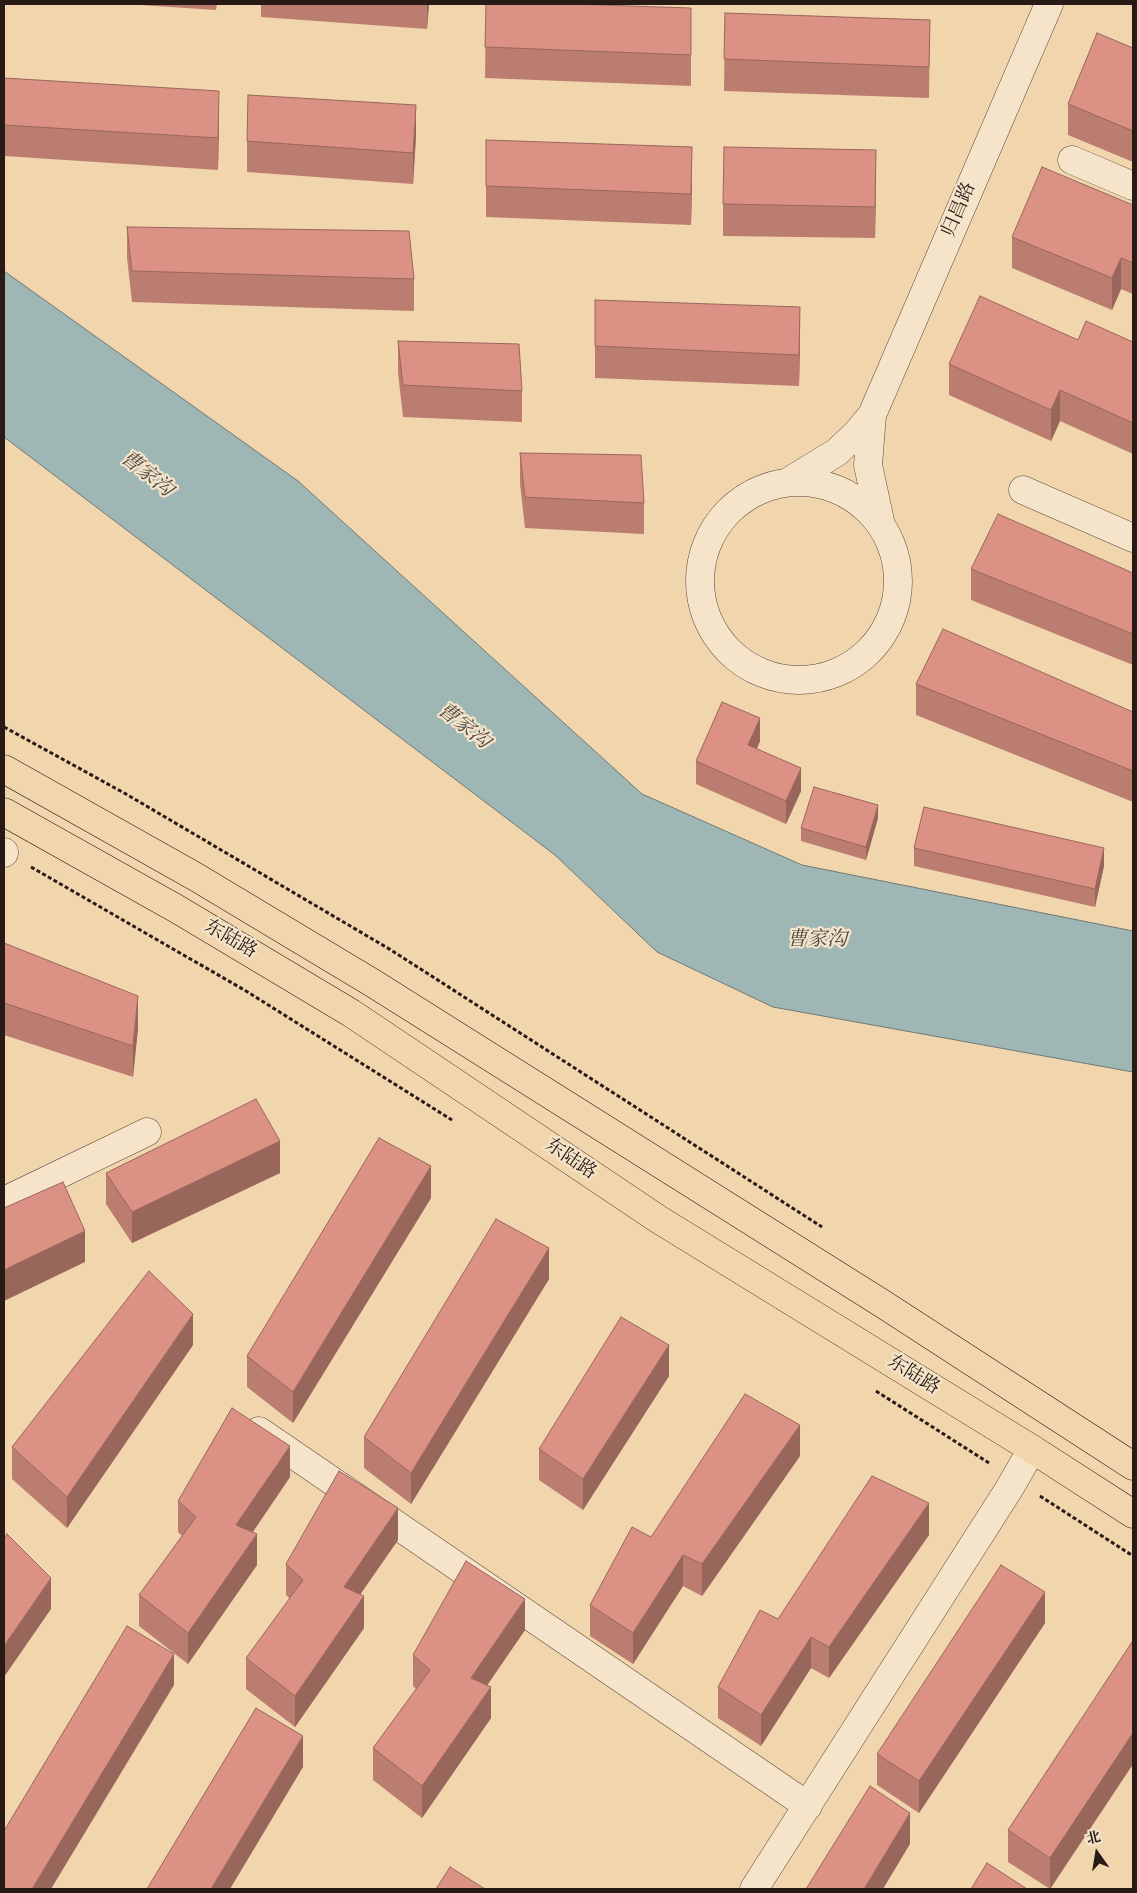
<!DOCTYPE html>
<html>
<head>
<meta charset="utf-8">
<style>
  body { margin:0 }
  #map { position:relative; width:1137px; height:1893px; overflow:hidden; background:#f1d5ad; font-family:"IM FELL DW Pica","Noto Serif SC",serif }
  canvas { display:block }
  .frame { position:absolute; inset:0; border:5px solid #281b16; pointer-events:none }
  .north { position:absolute; left:1072px; top:1828px; width:50px; height:50px; -webkit-text-stroke:4px #f6e4ca; paint-order:stroke; rotate:347deg; font-size:14px; font-weight:700; line-height:20px; text-align:center; color:#281b16 }
  .north::after { content:''; display:block; margin:auto; width:18px; height:22px; background:#281b16; clip-path:polygon(50% 0,100% 100%,50% 72%,0 100%) }
</style>
</head>
<body>
<div id="map">
<canvas width="1137" height="1893"></canvas>
<div class="frame"></div>
<div class="north">北</div>
</div>
<script>
const ctx = document.querySelector('canvas').getContext('2d');
ctx.lineJoin = 'round';
function fill(path, color) {
  ctx.fillStyle = color;
  ctx.fill(path, 'evenodd');
}
function shape(rows) {
  const path = new Path2D();
  for (const r of rows) {
    if (r.length === 3) {
      path.moveTo(r[0] + r[2], r[1]);
      path.arc(r[0], r[1], r[2], 0, 2 * Math.PI);
      continue;
    }
    path.moveTo(r[0], r[1]);
    for (let i = 2; i < r.length; i += 2) path.lineTo(r[i], r[i + 1]);
  }
  return path;
}
function stroke(path, color, width, dash) {
  ctx.strokeStyle = color;
  ctx.lineWidth = width;
  ctx.lineCap = dash ? 'butt' : 'round';
  ctx.setLineDash(dash || []);
  ctx.stroke(path);
}
function label(font, color, halo, rows, align = 'center') {
  ctx.font = font + ' "IM FELL DW Pica","Noto Serif SC",serif';
  ctx.lineWidth = 4.5;
  ctx.setLineDash([]);
  ctx.textBaseline = 'middle';
  ctx.strokeStyle = halo;
  ctx.fillStyle = color;
  for (const [text, x, y, turn = 0] of rows) {
    ctx.save();
    ctx.translate(x, y);
    ctx.rotate((+turn || 0) * Math.PI / 180);
    ctx.textAlign = isNaN(turn) ? turn : align;
    if (halo) ctx.strokeText(text, 0, 0);
    ctx.fillText(text, 0, 0);
    ctx.restore();
  }
}
const water = shape([
  [4,271,298,481,642,794,802,865,1133,931,1133,1072,773,1007,657,952,555,855,4,437,4,271]
]);
const path = shape([
  [4,727,126,794,391,950,822,1227],
  [31,867,246,991,452,1120],
  [876,1391,989,1463],
  [1040,1496,1133,1556]
]);
const minor = shape([
  [1072,160,1133,186],
  [872,415,868,465,880,521],
  [799,581,99],
  [788,482,837,452,856,434,872,415,1049,4],
  [1023,490,1133,538],
  [4,853,4,852],
  [4,1201,147,1132],
  [259,1431,808,1806],
  [754,1889,1009,1489,1032,1449]
]);
const major = shape([
  [4,769,196,877,371,982,883,1304,1133,1466],
  [4,812,177,909,351,1013,658,1219,1032,1449,1133,1514]
]);
const wall = shape([
  [125,4,217,4,216,10],
  [261,4,429,4,427,29,261,17],
  [486,4,691,8,691,86,485,78],
  [725,13,930,20,929,98,724,91],
  [1133,48,1133,162,1068,135,1068,104],
  [4,78,219,122,218,170,4,156],
  [416,136,413,184,247,172,247,141],
  [486,140,692,179,691,225,486,217],
  [876,181,875,238,723,236,723,204],
  [1133,205,1133,294,1121,289,1112,310,1012,268,1012,237],
  [127,227,414,279,414,311,132,302,127,258],
  [595,300,800,339,799,386,595,378],
  [1078,340,1133,342,1133,454,1060,421,1051,441,949,395,949,364],
  [398,341,522,391,522,422,403,417,398,373],
  [520,453,644,503,644,534,525,528,520,484],
  [971,569,1133,573,1133,665,971,600],
  [916,684,1133,712,1133,802,916,715],
  [760,741,757,749,801,791,786,824,696,784,696,761],
  [878,818,866,860,801,841,801,828],
  [914,848,1104,866,1095,907,914,866],
  [4,943,138,1028,133,1077,4,1035],
  [106,1173,280,1173,132,1243,106,1204],
  [431,1198,293,1423,247,1387,247,1356],
  [549,1279,411,1504,364,1468,364,1437],
  [193,1345,67,1528,12,1479,12,1447],
  [669,1376,583,1510,539,1480,539,1449],
  [800,1456,702,1596,683,1586,633,1664,590,1636,590,1605,651,1537],
  [290,1477,253,1532,257,1565,188,1664,139,1626,139,1595,182,1536,178,1532,178,1501],
  [929,1535,829,1678,811,1668,761,1746,718,1718,718,1687,778,1619],
  [398,1540,360,1594,364,1628,295,1727,246,1689,246,1658,290,1599,286,1595,286,1564],
  [1045,1623,919,1813,877,1785,877,1754],
  [525,1630,487,1685,491,1718,422,1818,373,1780,373,1748,416,1689,413,1686,413,1655],
  [1133,1643,1133,1764,1050,1889,1008,1862,1008,1830]
]);
const shadedWall = shape([
  [427,4,429,4,427,29],
  [219,91,219,122,218,170,218,138],
  [416,105,416,136,413,184,413,153],
  [692,147,692,179,691,225,691,194],
  [876,150,876,181,875,238,875,207],
  [1121,258,1121,289,1112,310,1112,278],
  [800,307,800,339,799,386,799,355],
  [1060,390,1060,421,1051,441,1051,410],
  [760,718,760,741,748,768,748,745],
  [801,768,801,791,786,824,786,801],
  [878,805,878,818,866,860,866,847],
  [1104,848,1104,866,1095,907,1095,889],
  [138,996,138,1028,133,1077,133,1046],
  [280,1141,280,1173,132,1243,132,1212],
  [431,1166,431,1198,293,1423,293,1392],
  [85,1231,85,1262,4,1301,4,1270],
  [549,1248,549,1279,411,1504,411,1473],
  [193,1314,193,1345,67,1528,67,1497],
  [669,1345,669,1376,583,1510,583,1479],
  [800,1425,800,1456,702,1596,702,1564],
  [290,1446,290,1477,236,1556,236,1525],
  [929,1503,929,1535,829,1678,829,1647],
  [398,1508,398,1540,344,1618,344,1587],
  [257,1534,257,1565,188,1664,188,1633],
  [683,1555,683,1586,633,1664,633,1633],
  [51,1578,51,1609,4,1677,4,1646],
  [1045,1592,1045,1623,919,1813,919,1781],
  [364,1596,364,1628,295,1727,295,1696],
  [525,1599,525,1630,471,1709,471,1678],
  [811,1637,811,1668,761,1746,761,1715],
  [174,1654,174,1685,51,1889,32,1889],
  [491,1687,491,1718,422,1818,422,1786],
  [1133,1733,1133,1764,1050,1889,1050,1858],
  [303,1736,303,1767,230,1889,211,1889],
  [910,1813,910,1844,883,1889,864,1889]
]);
const building = shape([
  [486,4,571,4,691,8,691,55,485,47,486,4],
  [725,13,930,20,929,67,724,59,725,13],
  [1097,33,1133,48,1133,131,1068,104,1097,33],
  [4,78,219,91,218,138,4,125,4,78],
  [248,95,416,105,413,153,247,141,248,95],
  [486,140,692,147,691,194,486,186,486,140],
  [724,147,876,150,875,207,723,204,724,147],
  [1042,167,1133,205,1133,263,1121,258,1112,278,1012,237,1042,167],
  [127,227,409,231,414,279,132,271,127,227],
  [980,296,1078,340,1086,321,1133,342,1133,423,1060,390,1051,410,949,364,980,296],
  [595,300,800,307,799,355,595,346,595,300],
  [398,341,519,344,522,391,403,385,398,341],
  [520,453,641,455,644,503,525,497,520,453],
  [998,514,1133,573,1133,634,971,569,998,514],
  [943,629,1133,712,1133,771,916,684,943,629],
  [722,702,760,718,748,745,801,768,786,801,696,761,722,702],
  [814,787,878,805,866,847,801,828,814,787],
  [924,807,1104,848,1095,889,914,848,924,807],
  [4,943,138,996,133,1046,4,1003,4,943],
  [256,1099,280,1141,132,1212,106,1173,256,1099],
  [379,1138,431,1166,293,1392,247,1356,379,1138],
  [63,1182,85,1231,4,1270,4,1208,63,1182],
  [496,1219,549,1248,411,1473,364,1437,496,1219],
  [149,1271,193,1314,67,1497,12,1447,149,1271],
  [621,1317,669,1345,583,1479,539,1449,621,1317],
  [745,1394,800,1425,702,1564,683,1555,633,1633,590,1605,632,1527,651,1537,745,1394],
  [232,1408,290,1446,236,1525,257,1534,188,1633,139,1595,196,1517,178,1501,232,1408],
  [339,1471,398,1508,344,1587,364,1596,295,1696,246,1658,303,1580,286,1564,339,1471],
  [872,1476,929,1503,829,1647,811,1637,761,1715,718,1687,760,1610,778,1619,872,1476],
  [7,1534,51,1578,4,1646,4,1539,7,1534],
  [466,1561,525,1599,471,1678,491,1687,422,1786,373,1748,430,1670,413,1655,466,1561],
  [1001,1565,1045,1592,919,1781,877,1754,1001,1565],
  [127,1626,174,1654,32,1889,4,1889,4,1831,127,1626],
  [1132,1642,1133,1643,1133,1733,1050,1858,1008,1830,1132,1642],
  [256,1708,303,1736,211,1889,147,1889,256,1708],
  [870,1786,910,1813,864,1889,806,1889,870,1786],
  [987,1863,1027,1889,971,1889,987,1863],
  [450,1867,485,1889,436,1889,450,1867]
]);
const streetNames = [
  ["归昌路",960,210,-67],
  ["东陆路",230,940,30],
  ["东陆路",570,1160,34],
  ["东陆路",913,1376,32]
];
const waterNames = [
  ["曹家沟",146,475,38],
  ["曹家沟",463,727,38],
  ["曹家沟",817,941]
];
fill(water, '#9eb6b4');
stroke(water, '#6f7875', 1);
stroke(minor, '#5a4a3c', 29);
stroke(major, '#281b16', 29);
stroke(path, '#281b16', 3, [4, 2.5]);
stroke(minor, '#f6e4ca', 28);
stroke(major, '#f1d5ad', 28);
fill(wall, '#bc7d71');
fill(shadedWall, '#99665c');
fill(building, '#db9183');
stroke(building, '#99665c', 1);
label('19px', '#281b16', '#f6e4ca', streetNames);
label('italic 20px', '#4b4a45', '#f6e4ca', waterNames);
</script>
</body>
</html>
